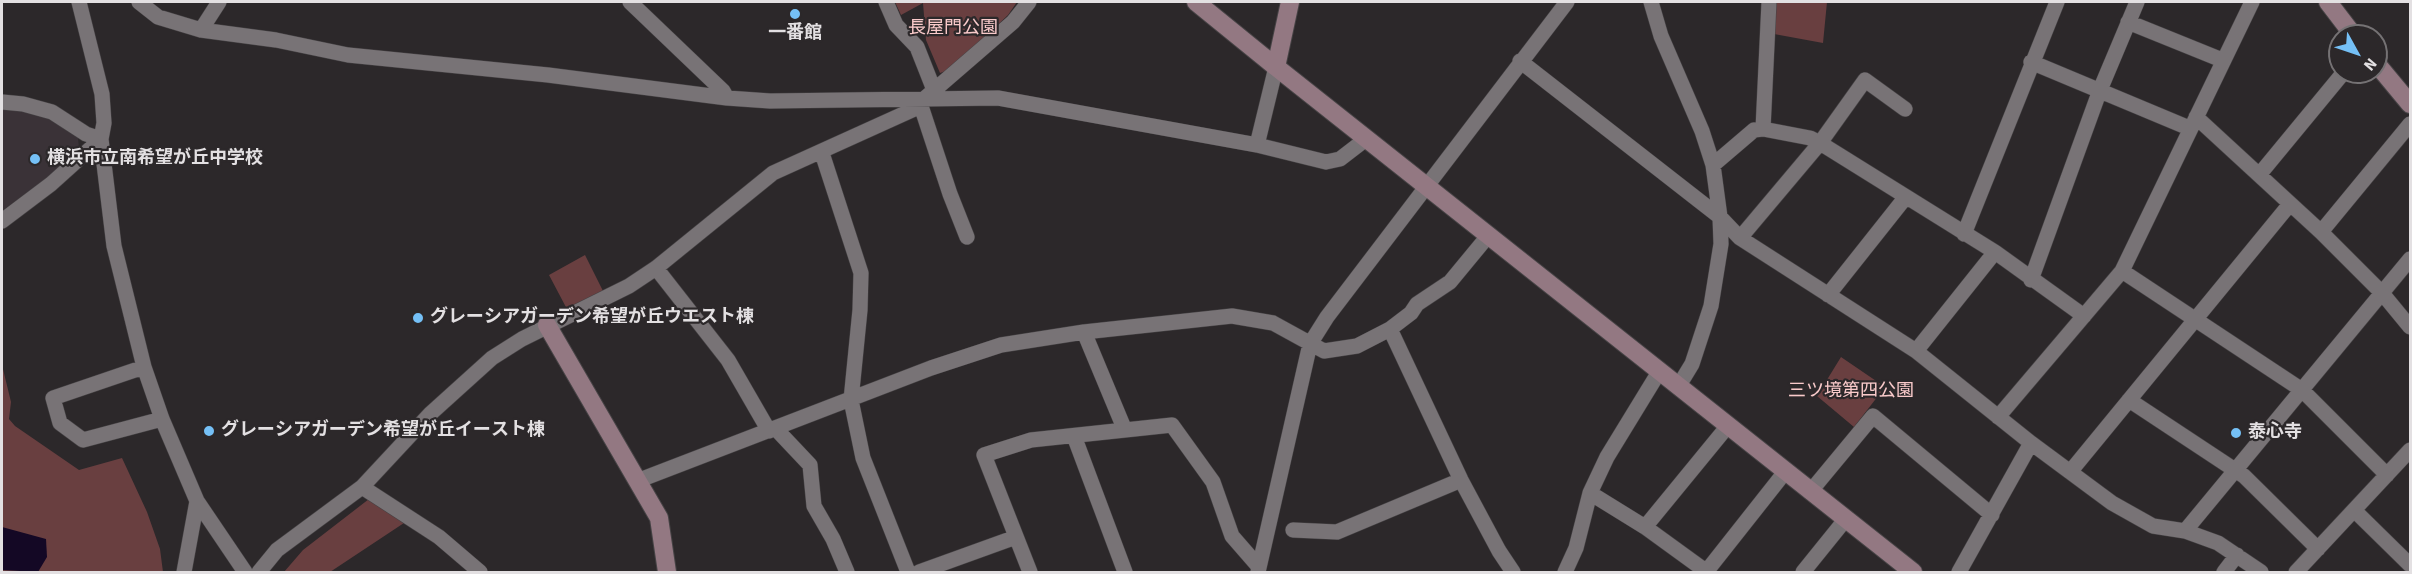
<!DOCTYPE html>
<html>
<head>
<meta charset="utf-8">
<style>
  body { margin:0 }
  #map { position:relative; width:2412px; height:574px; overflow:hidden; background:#2c282a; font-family:"Source Sans 3",sans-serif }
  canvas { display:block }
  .frame { position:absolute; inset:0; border:3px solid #e3e0e2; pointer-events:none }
  .north { position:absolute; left:2328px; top:24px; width:60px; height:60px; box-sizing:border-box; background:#2c282a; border:2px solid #757274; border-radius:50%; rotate:130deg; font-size:16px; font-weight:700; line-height:24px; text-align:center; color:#e3e0e2 }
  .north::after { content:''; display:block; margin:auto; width:21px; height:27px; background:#75c0f6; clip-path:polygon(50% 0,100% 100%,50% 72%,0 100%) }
</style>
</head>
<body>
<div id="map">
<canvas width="2412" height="574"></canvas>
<div class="frame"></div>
<div class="north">N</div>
</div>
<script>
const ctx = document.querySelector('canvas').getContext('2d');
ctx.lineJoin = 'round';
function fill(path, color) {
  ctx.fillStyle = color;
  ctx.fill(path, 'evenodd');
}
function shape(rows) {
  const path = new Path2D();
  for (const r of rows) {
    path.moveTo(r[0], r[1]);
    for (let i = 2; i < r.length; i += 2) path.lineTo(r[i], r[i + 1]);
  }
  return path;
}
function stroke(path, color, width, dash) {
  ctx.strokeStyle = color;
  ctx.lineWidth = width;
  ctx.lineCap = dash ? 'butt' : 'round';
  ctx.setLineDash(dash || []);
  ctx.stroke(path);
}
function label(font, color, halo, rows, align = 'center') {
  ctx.font = font + ' "Source Sans 3","Noto Sans JP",sans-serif';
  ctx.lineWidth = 4.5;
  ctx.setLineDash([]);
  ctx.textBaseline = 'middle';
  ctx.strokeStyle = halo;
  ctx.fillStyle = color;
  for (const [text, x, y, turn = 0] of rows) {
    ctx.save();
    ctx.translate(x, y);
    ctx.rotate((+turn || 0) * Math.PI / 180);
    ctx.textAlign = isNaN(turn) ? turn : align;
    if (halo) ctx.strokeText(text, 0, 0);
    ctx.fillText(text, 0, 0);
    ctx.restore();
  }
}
const built = shape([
  [2,109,20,109,48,118,78,138,79,148,58,171,2,211]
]);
const green = shape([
  [895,2,1017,2,1008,15,952,69,940,73,926,40,923,3,901,15],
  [1775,2,1827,2,1823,43,1774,34],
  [585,255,604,293,568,311,549,275],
  [1841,357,1885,387,1854,427,1817,396],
  [2,365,11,402,9,419,15,426,79,470,122,458,147,512,160,549,163,572,2,572],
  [369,499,404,523,330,572,284,572,303,550]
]);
const water = shape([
  [2,527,46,539,47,557,38,572,2,570]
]);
const street = shape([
  [79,2,102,94,104,123,101,139,114,246,144,367,162,419,197,501,245,572],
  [139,2,158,17,201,30,276,40,348,55,548,75,727,98,770,101,998,98,1257,145,1326,162,1340,159,1366,139],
  [630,2,723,91,727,98],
  [886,2,896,25,917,47,934,90],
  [1651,2,1661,36,1702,131,1713,165,1720,217,1721,244,1711,306,1692,364,1678,387],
  [2128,22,2222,60],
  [201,30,219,2],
  [1520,61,1720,217,1740,238,1916,351,2031,443,2112,503,2153,526,2185,531,2218,543,2261,572],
  [2031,62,2189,128],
  [2,102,23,104,52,112,86,134,101,139],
  [921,106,950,194,967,237],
  [2196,117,2321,232,2382,293,2410,327],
  [1763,129,1810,138,1820,143,1995,252,2084,316],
  [1257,145,1276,67],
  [822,153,861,273,860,310,851,400,863,458,908,572],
  [1713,165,1754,130,1763,129,1769,2],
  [2259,175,2344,72],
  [2,221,51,184,101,139],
  [2321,232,2410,124],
  [1964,234,2057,2],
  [1740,238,1820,143,1865,80,1905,109],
  [656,268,728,360,769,431],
  [2122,271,2302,390,2387,475],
  [2031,280,2100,90,2137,2],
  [1828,295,1905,198],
  [1390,329,1461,480,1499,551,1513,572],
  [1084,332,1124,428],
  [1916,351,1995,252],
  [144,367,53,398,60,423,83,440,162,419],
  [2129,400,2244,476,2318,549],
  [1998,417,2122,271,2252,2],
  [776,429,810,465,814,506,833,539,847,572],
  [1074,436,1125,572],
  [2070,472,2290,204],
  [637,481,931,368,1001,345,1084,332,1232,316,1273,323,1324,351,1357,346,1390,329,1411,313,1417,304,1450,282,1488,236],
  [362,487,439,537,480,572],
  [1810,492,1873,416,1992,515],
  [1590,493,1645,527,1707,572],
  [2354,510,2410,565],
  [1645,527,1727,427],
  [1293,530,1337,532,1461,480],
  [2185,531,2410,259],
  [184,572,197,501],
  [259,572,277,550,362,487,430,414,492,358,522,339,629,286,656,268,773,173,921,106,924,99,1013,22,1029,2],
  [919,572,1016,537],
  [1030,572,984,455,1031,440,1172,425,1213,482,1232,536,1259,567],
  [1258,572,1310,344,1327,317,1567,2],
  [1565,572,1576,548,1590,493,1607,457,1659,372],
  [1706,572,1785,472],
  [1803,572,1845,520],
  [1959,572,2031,443],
  [2224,572,2237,555],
  [2296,572,2410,450]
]);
const secondary = shape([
  [1196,2,1276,67],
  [1290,2,1276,67,1913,572],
  [2328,2,2354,36],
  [2376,63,2410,104],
  [547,325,659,518,667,572]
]);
const markers = [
  [795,14,6,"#75c0f6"],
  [35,159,6,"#75c0f6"],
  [418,318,6,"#75c0f6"],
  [209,431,6,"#75c0f6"],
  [2236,433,6,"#75c0f6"]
];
const parkNames = [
  ["長屋門公園",953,29],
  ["三ツ境第四公園",1851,392]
];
const poiNames = [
  ["一番館",795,34,"center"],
  ["横浜市立南希望が丘中学校",47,159],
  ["グレーシアガーデン希望が丘ウエスト棟",430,318],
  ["グレーシアガーデン希望が丘イースト棟",221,431],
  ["泰心寺",2248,433]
];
fill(built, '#3a3237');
fill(green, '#693f40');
fill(water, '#140825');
stroke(street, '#464345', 16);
stroke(secondary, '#464345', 20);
stroke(street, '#787376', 15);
stroke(secondary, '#937882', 18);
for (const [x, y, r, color] of markers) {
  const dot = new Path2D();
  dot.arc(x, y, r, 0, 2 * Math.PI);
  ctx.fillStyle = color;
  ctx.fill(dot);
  stroke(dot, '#2c282a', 2);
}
label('18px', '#f9caca', '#2c282a', parkNames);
label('bold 18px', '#e3e0e2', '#2c282a', poiNames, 'left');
</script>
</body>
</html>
